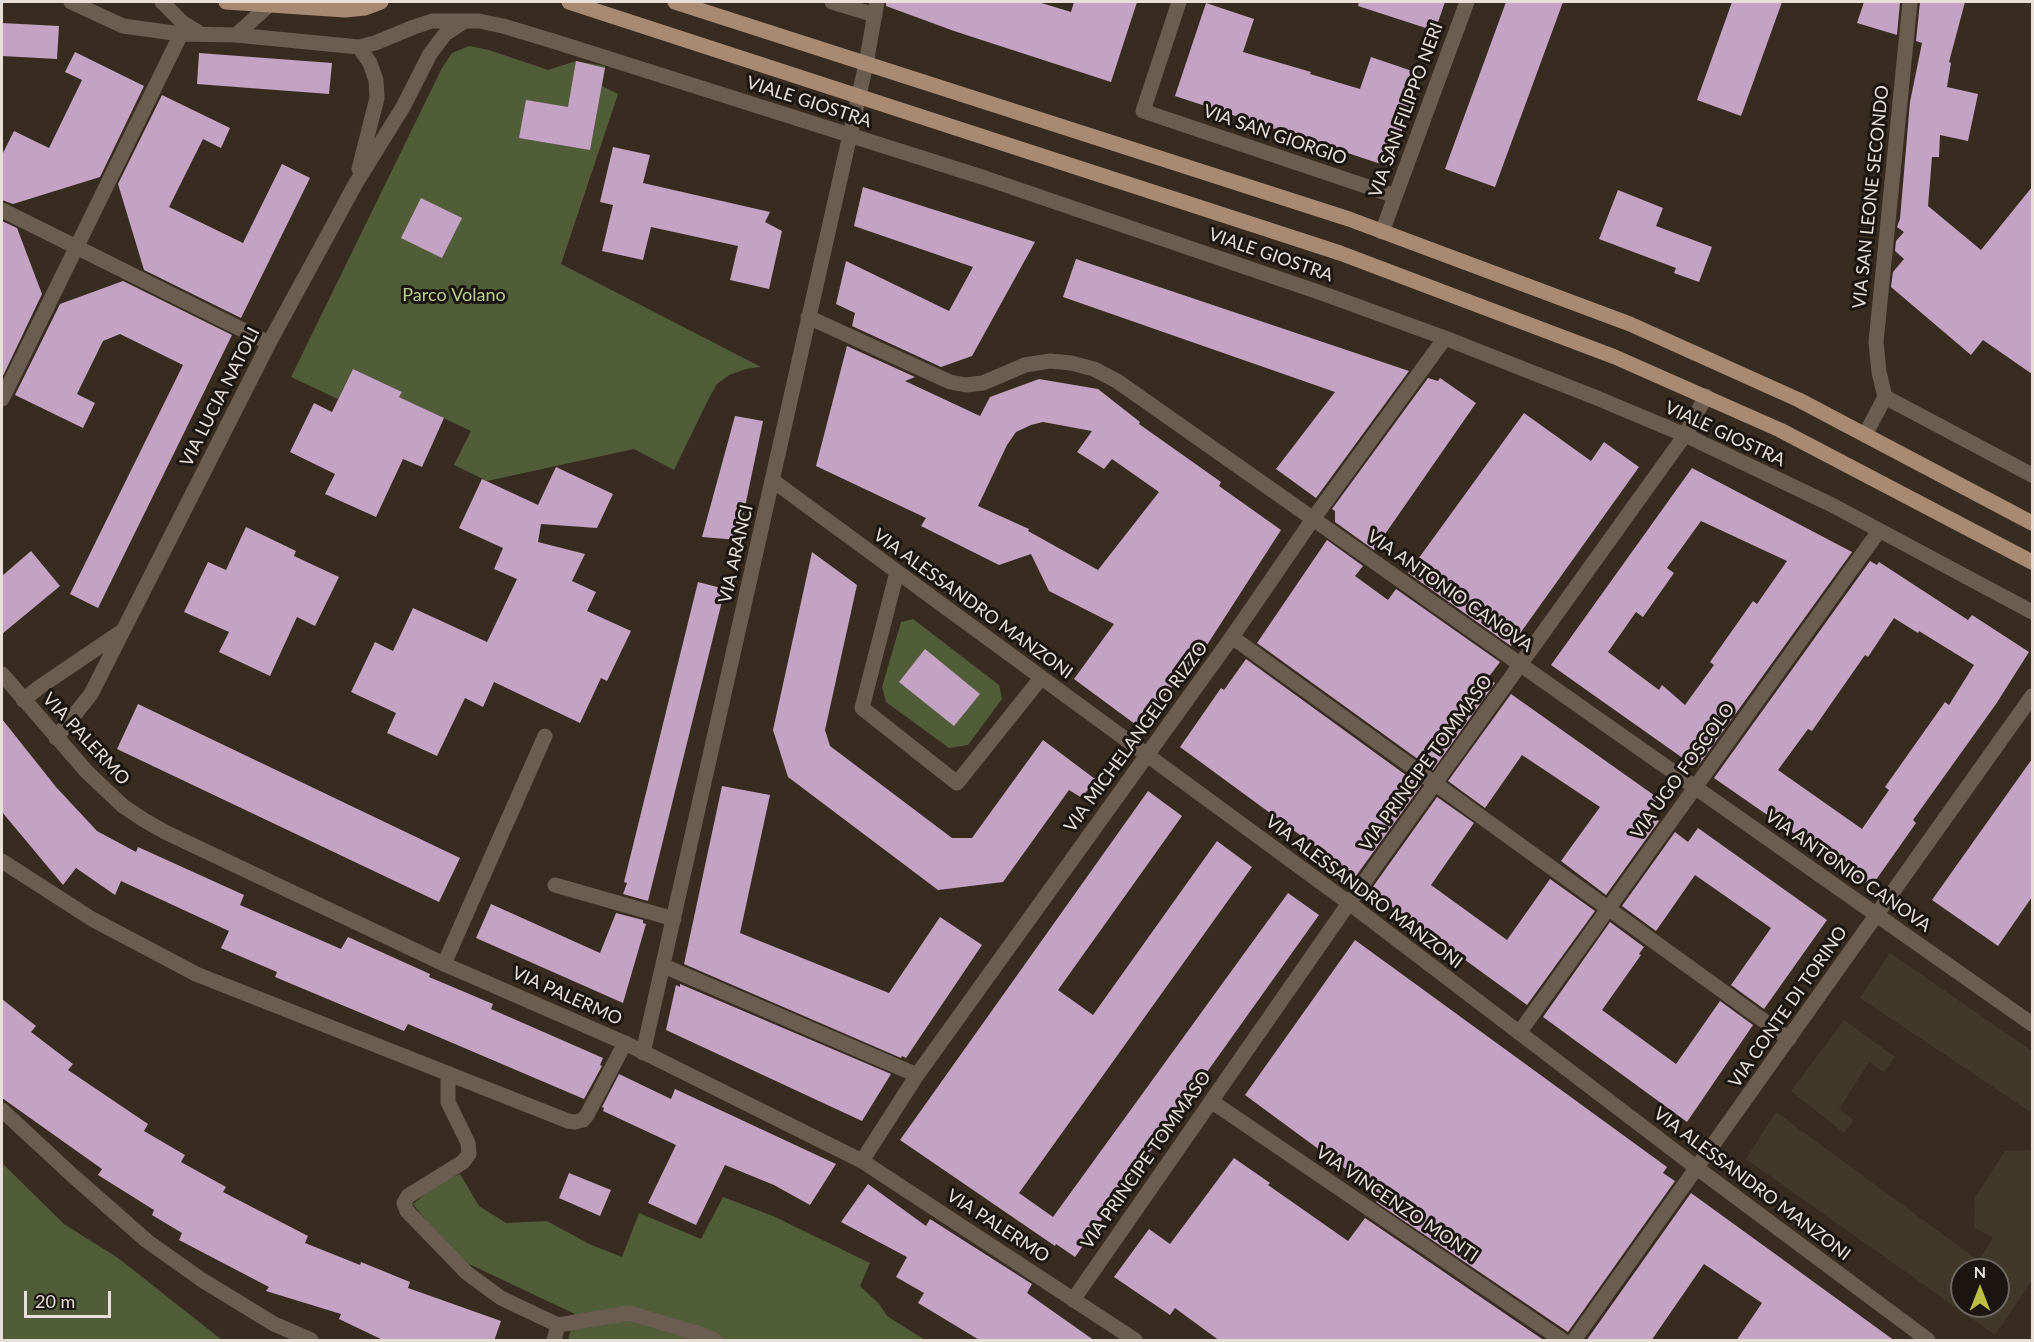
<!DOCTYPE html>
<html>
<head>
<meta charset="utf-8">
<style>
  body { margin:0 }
  #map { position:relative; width:2034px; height:1342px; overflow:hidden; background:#382c21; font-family:Lato,sans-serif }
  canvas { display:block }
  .frame { position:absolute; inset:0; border:3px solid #e7dfd8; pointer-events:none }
  .north { position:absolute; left:1950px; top:1258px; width:60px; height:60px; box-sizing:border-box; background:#1b1611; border:2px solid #6d6661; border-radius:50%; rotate:0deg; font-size:16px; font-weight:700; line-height:24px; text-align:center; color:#e7dfd8 }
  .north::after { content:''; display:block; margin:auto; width:21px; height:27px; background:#bcbf44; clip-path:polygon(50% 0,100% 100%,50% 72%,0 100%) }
  .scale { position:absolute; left:24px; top:1291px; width:87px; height:27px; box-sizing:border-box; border:3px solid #e7dfd8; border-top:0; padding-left:8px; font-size:18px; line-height:21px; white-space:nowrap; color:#e7dfd8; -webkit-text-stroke:4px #1b1611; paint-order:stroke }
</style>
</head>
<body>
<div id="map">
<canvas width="2034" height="1342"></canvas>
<div class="frame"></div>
<div class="north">N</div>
<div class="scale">20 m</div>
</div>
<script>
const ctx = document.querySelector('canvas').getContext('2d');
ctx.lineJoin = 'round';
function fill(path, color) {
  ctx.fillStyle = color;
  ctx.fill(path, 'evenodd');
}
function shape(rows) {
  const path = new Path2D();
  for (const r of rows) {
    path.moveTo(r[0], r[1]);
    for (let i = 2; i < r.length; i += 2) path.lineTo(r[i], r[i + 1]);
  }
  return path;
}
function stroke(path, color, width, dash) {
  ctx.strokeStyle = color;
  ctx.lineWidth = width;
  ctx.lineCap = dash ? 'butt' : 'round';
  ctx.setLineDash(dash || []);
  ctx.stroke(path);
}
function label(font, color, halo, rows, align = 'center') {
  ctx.font = font + ' Lato,sans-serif';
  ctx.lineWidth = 6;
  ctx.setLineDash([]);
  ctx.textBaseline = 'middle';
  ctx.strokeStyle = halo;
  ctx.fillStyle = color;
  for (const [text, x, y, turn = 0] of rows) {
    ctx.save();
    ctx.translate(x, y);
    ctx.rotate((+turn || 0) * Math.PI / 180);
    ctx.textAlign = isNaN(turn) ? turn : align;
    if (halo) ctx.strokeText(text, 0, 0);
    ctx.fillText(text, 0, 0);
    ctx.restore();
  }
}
const education = shape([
  [1890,953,2032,1051,2032,1113,1860,998],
  [1844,1020,1895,1057,1884,1072,1869,1062,1839,1109,1854,1120,1844,1133,1791,1091],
  [1776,1112,1979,1261,1993,1237,1974,1228,1975,1197,2005,1151,2032,1150,2032,1280,1995,1335,1746,1159],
  [1962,1270,1998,1270,1998,1306,1962,1306]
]);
const green = shape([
  [469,46,489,50,548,70,576,61,605,66,602,86,618,94,561,264,761,367,746,369,729,375,717,384,709,398,674,470,634,449,487,481,454,465,471,431,399,397,402,392,353,369,338,399,291,377,442,68,452,53],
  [913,619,999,685,1002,699,968,745,949,748,886,702,882,687,901,622],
  [2,1163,64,1224,118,1258,222,1340,2,1340],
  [460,1174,479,1206,506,1223,547,1221,589,1244,622,1257,639,1213,701,1239,723,1197,773,1216,870,1263,860,1286,879,1304,887,1316,925,1340,568,1340,575,1314,469,1264,437,1234,413,1204,440,1182]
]);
const building = shape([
  [886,2,1038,2,1071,12,1074,2,1137,2,1111,82,954,31,886,6],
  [1359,2,1445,2,1435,31,1358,6],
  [1506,2,1563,2,1495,187,1445,169],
  [1732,2,1782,2,1741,116,1697,100],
  [1864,2,1900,2,1897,35,1857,23],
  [1920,2,1965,2,1949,62,1951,63,1947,87,1978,94,1968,141,1940,135,1939,157,1932,157,1928,206,1981,250,2032,187,2032,374,1983,340,1971,355,1891,287,1893,272,1904,259,1895,251,1896,241,1904,232,1897,227,1900,219,1910,102,1922,43,1916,41],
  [1206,3,1254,19,1243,52,1311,72,1310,74,1360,89,1371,57,1421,74,1390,167,1175,96],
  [2,23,59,26,57,59,2,56],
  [75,52,144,86,100,177,13,204,2,200,2,155,14,131,49,148,82,80,65,72],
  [199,53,332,63,329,94,197,84],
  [576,61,605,68,590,150,519,138,526,100,568,107],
  [162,95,230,128,221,148,203,139,169,207,243,243,282,164,310,178,241,318,144,270,118,184],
  [613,147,650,155,643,183,770,212,765,222,782,231,769,289,730,280,738,246,651,227,643,260,602,251,613,205,600,202],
  [863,187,1035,242,972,356,941,367,852,326,855,313,836,304,846,261,949,311,973,267,854,226],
  [1618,190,1663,208,1656,226,1712,247,1699,282,1674,273,1676,268,1599,239],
  [421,198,462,218,442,258,401,238],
  [2,221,17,228,42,294,2,378],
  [1076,259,1409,371,1316,498,1276,469,1335,392,1063,297],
  [123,281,232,335,98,608,70,594,183,365,120,334,103,341,77,394,95,403,83,428,15,395,60,304],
  [847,346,915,377,905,381,980,416,990,397,1039,379,1098,389,1140,422,1139,424,1221,482,1219,486,1281,530,1207,645,1139,727,1074,679,1114,624,1049,591,1031,554,999,565,921,526,926,518,816,466],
  [1043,422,1092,431,1077,452,1104,469,1112,459,1159,492,1098,570,1028,531,1029,529,978,506,1007,445,1016,432,1031,425],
  [353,369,402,392,399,397,444,418,422,467,403,459,376,517,325,494,335,474,290,452,314,403,332,412],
  [1428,378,1438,381,1440,378,1476,403,1374,550,1335,522,1335,511,1332,509],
  [1524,413,1591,461,1604,442,1639,467,1511,646,1408,573],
  [735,416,763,421,738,540,702,537],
  [556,467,613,494,597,528,541,524,538,542,585,554,572,581,596,592,587,611,631,631,607,681,601,678,580,723,494,682,483,707,465,698,437,756,387,733,396,713,351,692,375,642,393,651,413,608,487,642,517,579,494,569,503,548,459,528,482,479,538,505],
  [1692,468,1852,552,1698,766,1695,764,1694,766,1551,665],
  [1701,521,1787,561,1757,604,1753,601,1710,662,1714,665,1685,705,1662,685,1659,690,1608,652,1636,612,1643,617,1674,573,1667,568],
  [246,527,296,551,294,556,339,577,315,626,297,617,270,676,219,652,229,632,184,612,208,562,226,570],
  [1327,540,1363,566,1355,576,1388,600,1396,589,1500,662,1488,678,1495,683,1433,770,1257,643],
  [31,551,60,586,2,634,2,576],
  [812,552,857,585,825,730,830,746,952,838,972,838,1043,740,1095,779,1082,798,1069,790,1003,882,938,890,788,777,773,730],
  [1870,561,1877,565,1879,562,1968,620,1972,615,2029,652,1996,704,1913,820,1916,823,1871,887,1714,778],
  [1894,618,1918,633,1919,631,1974,665,1949,705,1945,702,1885,787,1889,790,1862,829,1778,770,1808,729,1812,731,1865,655,1868,657],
  [698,582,725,589,648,901,623,894,627,883,624,882],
  [925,649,980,694,954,726,899,682],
  [1246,659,1421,786,1356,876,1180,747,1221,688,1224,690],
  [1511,694,1658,798,1648,812,1659,821,1606,895,1561,861,1600,807,1522,755,1485,808,1448,781],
  [138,704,460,858,439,902,117,749],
  [2,719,56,787,97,831,136,852,138,847,244,895,240,905,341,949,348,937,430,974,429,977,493,1004,491,1009,603,1058,600,1065,602,1066,584,1099,408,1024,404,1031,275,977,277,972,221,948,229,931,121,881,115,895,76,868,63,885,2,812],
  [2032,759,2032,897,1998,946,1932,900],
  [722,786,770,795,740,933,889,993,940,917,982,945,906,1058,902,1056,901,1058,684,964],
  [1148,791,1182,816,1058,990,1093,1015,1217,841,1252,867,1019,1193,1053,1217,1288,893,1319,915,1075,1257,1056,1244,1055,1246,900,1140],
  [1437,797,1474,823,1431,885,1507,940,1550,879,1595,911,1527,1005,1376,895,1378,892,1372,888],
  [1698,828,1827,920,1764,1009,1731,985,1771,928,1695,875,1656,931,1622,906,1675,832,1688,842],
  [491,904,600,953,616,913,643,920,643,923,646,924,623,1003,476,938],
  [1610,922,1644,947,1639,954,1641,955,1602,1010,1676,1064,1720,1001,1753,1025,1687,1122,1543,1017],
  [1355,940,1667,1167,1663,1173,1675,1181,1568,1332,1376,1202,1381,1195,1245,1095],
  [680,984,891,1074,862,1121,666,1030,676,985,680,987],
  [2,999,36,1026,31,1032,73,1064,68,1070,148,1124,144,1131,185,1155,181,1162,226,1187,223,1192,308,1236,305,1243,360,1265,361,1262,410,1282,408,1288,501,1321,494,1341,385,1341,339,1319,341,1314,266,1291,269,1287,179,1240,182,1233,152,1215,154,1210,98,1175,102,1169,2,1098],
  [619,1074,671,1099,675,1089,836,1164,810,1205,774,1185,725,1165,696,1225,648,1203,676,1145,603,1111,604,1108,602,1107],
  [1234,1158,1270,1183,1268,1185,1348,1241,1365,1218,1545,1341,1220,1341,1175,1308,1170,1315,1114,1277,1149,1229,1170,1244],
  [569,1173,611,1190,600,1216,559,1198],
  [868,1184,926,1226,930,1219,1032,1284,1027,1293,1095,1341,981,1341,918,1303,924,1293,896,1277,907,1257,841,1222],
  [1691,1193,1789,1264,1895,1341,1736,1341,1762,1303,1704,1264,1651,1341,1586,1341]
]);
const service = shape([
  [2,861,92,919,196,974,568,1121,575,1122,583,1120,587,1115,625,1043],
  [555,885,674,919],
  [444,964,545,736],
  [448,1073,448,1102,468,1143,469,1154,463,1162,408,1196,404,1203,407,1211,467,1273,501,1298,558,1325,554,1340],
  [2,1110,72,1175,147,1241,202,1280,274,1324,311,1340],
  [558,1325,629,1313,697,1333,715,1340]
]);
const pedestrian = shape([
  [664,966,917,1075]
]);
const minor = shape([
  [71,2,123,26,181,34,236,35,359,47,375,43,414,27,432,21,479,21,503,26,553,41,985,178,1327,295,1445,338,1597,398,1685,435,1832,505,2032,612],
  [162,2,183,23,201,34],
  [832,2,875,15],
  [1179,2,1143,111,1395,196],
  [236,35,268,6],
  [359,47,370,63,376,80,377,98,359,169],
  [2,210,269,343],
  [1382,232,1467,2],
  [808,317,950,382,966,385,983,383,1025,365,1050,361,1071,363,1094,369,1117,381,2032,1024],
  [1885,397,1879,372,1876,342,1910,2],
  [1885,397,2032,475],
  [2,399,181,34],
  [1865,435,1885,397],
  [772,480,1349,903,1697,1168,1928,1340],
  [897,572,862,708,957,783,1041,678],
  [1232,637,1789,1039],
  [2,674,87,772,123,806,144,820,165,832,444,964,625,1043,862,1161,1135,1340],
  [23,700,41,686,121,632],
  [56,738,91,694,269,343,356,183,403,107,430,54,445,34,465,21],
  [1519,1033,1879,531],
  [643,1053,866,64,877,2],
  [1211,1101,1562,1340],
  [862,1161,917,1075,1232,637,1313,519,1445,338],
  [1073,1300,1349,903,1685,435,1706,396],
  [1574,1340,2032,696]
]);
const primary = shape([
  [226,2,345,10,365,8,381,2],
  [569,2,1340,253,1615,357,1780,430,2032,562],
  [675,2,1349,219,1630,324,1799,400,2032,523]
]);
const streetNames = [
  ["VIALE GIOSTRA",809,102,18],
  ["VIA SAN FILIPPO NERI",1406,110,-70],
  ["VIA SAN GIORGIO",1275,135,19],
  ["VIA SAN LEONE SECONDO",1871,197,-84],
  ["VIALE GIOSTRA",1271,255,19],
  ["VIA LUCIA NATOLI",220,397,-63],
  ["VIALE GIOSTRA",1725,434,25],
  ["VIA ARANCI",736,554,-77],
  ["VIA ANTONIO CANOVA",1450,591,35],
  ["VIA ALESSANDRO MANZONI",973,604,36],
  ["VIA MICHELANGELO RIZZO",1136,737,-54],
  ["VIA PALERMO",86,739,47],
  ["VIA PRINCIPE TOMMASO",1426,763,-54],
  ["VIA UGO FOSCOLO",1683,771,-54],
  ["VIA ANTONIO CANOVA",1848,871,35],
  ["VIA ALESSANDRO MANZONI",1364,892,37],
  ["VIA PALERMO",567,996,24],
  ["VIA CONTE DI TORINO",1788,1007,-55],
  ["VIA PRINCIPE TOMMASO",1146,1160,-55],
  ["VIA ALESSANDRO MANZONI",1752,1184,37],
  ["VIA VINCENZO MONTI",1397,1204,34],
  ["VIA PALERMO",998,1226,33]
];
const parkNames = [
  ["Parco Volano",454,295]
];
fill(education, '#423829');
fill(green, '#515d38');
fill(building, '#c4a2c3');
stroke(service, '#6c5d51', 15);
stroke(pedestrian, '#6c5d51', 15);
stroke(minor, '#6c5d51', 15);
stroke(primary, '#a88972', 15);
label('18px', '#e7dfd8', '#1b1611', streetNames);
label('18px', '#b8ce8d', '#1b1611', parkNames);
</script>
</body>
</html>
